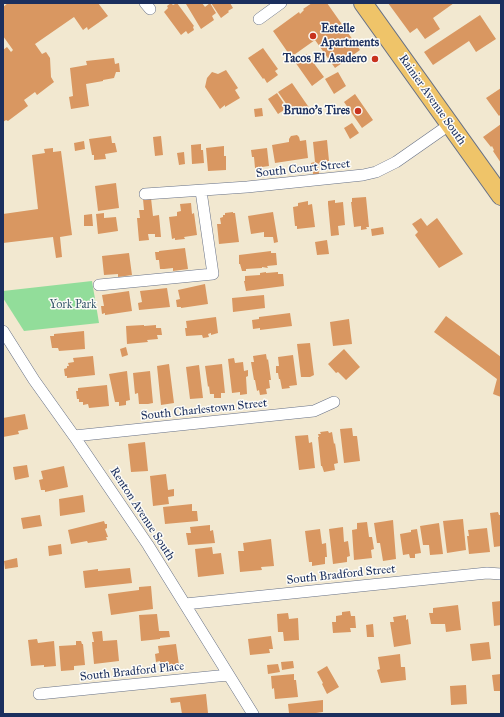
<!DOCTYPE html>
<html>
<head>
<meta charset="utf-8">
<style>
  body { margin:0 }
  #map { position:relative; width:504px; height:717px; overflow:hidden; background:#f2e8d0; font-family:"IM FELL Great Primer",serif }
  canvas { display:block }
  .frame { position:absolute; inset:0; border:4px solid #1b2f5e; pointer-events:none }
</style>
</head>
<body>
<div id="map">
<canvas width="504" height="717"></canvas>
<div class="frame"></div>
</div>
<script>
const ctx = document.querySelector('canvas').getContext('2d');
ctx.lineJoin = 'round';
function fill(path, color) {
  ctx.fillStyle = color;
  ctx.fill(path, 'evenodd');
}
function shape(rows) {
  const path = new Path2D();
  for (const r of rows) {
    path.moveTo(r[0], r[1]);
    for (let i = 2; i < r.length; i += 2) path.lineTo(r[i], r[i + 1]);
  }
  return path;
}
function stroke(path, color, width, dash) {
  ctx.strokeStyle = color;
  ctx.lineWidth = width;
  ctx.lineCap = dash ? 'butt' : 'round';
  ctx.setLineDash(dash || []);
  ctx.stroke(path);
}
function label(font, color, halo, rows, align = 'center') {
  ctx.font = font + ' "IM FELL Great Primer",serif';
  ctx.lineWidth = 3;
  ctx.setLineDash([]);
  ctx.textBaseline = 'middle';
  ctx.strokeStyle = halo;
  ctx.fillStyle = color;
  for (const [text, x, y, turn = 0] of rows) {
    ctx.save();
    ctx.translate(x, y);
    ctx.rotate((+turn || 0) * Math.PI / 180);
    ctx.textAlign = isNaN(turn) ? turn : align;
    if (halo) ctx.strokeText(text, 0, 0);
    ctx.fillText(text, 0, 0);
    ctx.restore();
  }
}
const green = shape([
  [92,281,99,323,24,331,3,298,3,291]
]);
const building = shape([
  [8,3,98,3,108,16,88,30,87,27,83,30,74,17,35,44,42,54,46,52,50,58,51,77,54,82,37,95,35,92,24,100,28,106,8,121,6,120,3,122,3,50,7,47,11,52,13,50,3,36,3,7],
  [171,3,173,5,177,3,194,26,193,27,194,30,188,34,186,31,181,35,164,12,168,8,167,6],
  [187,3,202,3,205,7,210,3,216,13,212,16,214,20,201,29,186,4],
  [211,3,230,3,233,8,228,11,229,12,221,18],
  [312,3,327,3,360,50,335,68,315,40,291,57,273,31,299,12,300,14,304,10,303,9],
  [388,3,454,3,433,18,440,29,425,39,417,28,410,33],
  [480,15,496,39,476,52,469,41,433,65,424,52],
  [263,48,278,69,275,71,278,75,267,83,264,78,263,79,248,58],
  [307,54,324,77,312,86,295,62],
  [114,58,115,64,119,63,120,72,116,72,114,78,103,80,103,81,86,84,89,106,71,109,69,97,73,96,70,68,87,65,86,61],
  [226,70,238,88,235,90,240,98,225,107,225,105,220,109,205,87,207,78,212,72,218,74],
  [338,72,346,86,334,94,325,79],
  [292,83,310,109,292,112,278,92],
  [501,88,501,114,499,116,486,98],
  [277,93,287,108,278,114,268,99],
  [355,94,373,120,362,128,344,102],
  [262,108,263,116,255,117,254,109],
  [352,123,359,133,350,139,344,128],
  [501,124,501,163,493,151,494,150,492,146,491,147,483,137],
  [297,135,299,137,300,141,306,140,308,158,275,163,272,145,289,142,289,139,291,136],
  [111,136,112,143,115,143,117,152,105,154,106,159,94,160,94,155,92,155,89,139],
  [161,136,163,155,155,156,153,137],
  [327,140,329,161,326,162,326,165,318,165,319,174,313,174,311,163,315,162,313,142],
  [84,141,85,149,75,151,74,143],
  [201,144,201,150,203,150,204,163,192,164,191,145],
  [224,146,224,156,226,156,226,170,208,171,206,148],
  [53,148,53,152,61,151,72,235,60,237,62,257,56,258,53,237,3,243,3,214,38,209,32,155,45,153,44,149],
  [267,148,269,166,255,168,254,157,252,157,251,150],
  [184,152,185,164,179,165,177,153],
  [116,183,119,208,98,211,95,186],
  [366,197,369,227,366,227,367,229,361,230,361,226,354,227,351,202,352,202,352,198],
  [151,198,153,216,159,215,161,237,155,237,155,234,148,234,149,240,139,241,137,218,140,218,139,210,144,210,143,199],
  [335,200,335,203,343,202,345,225,338,226,339,235,331,236,328,204,328,201],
  [308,201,308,205,312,204,315,227,297,229,297,226,295,226,293,207,298,206,298,203],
  [191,203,192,214,194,213,197,235,184,237,185,239,175,240,175,238,172,239,169,217,177,216,177,212,181,211,180,204],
  [233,212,233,213,235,213,239,242,219,244,217,224,221,224,220,218,223,217,223,215,225,215,225,213],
  [273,212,278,242,274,243,273,237,264,237,264,232,251,234,248,216],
  [104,213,104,218,116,217,118,231,98,234,96,214],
  [92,214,93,226,84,226,84,215],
  [421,218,427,226,437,218,463,254,439,268,415,235,418,232,412,224],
  [383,227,384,234,372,236,371,229],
  [327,240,329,254,317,255,315,242],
  [185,248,188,269,173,271,173,268,164,269,160,269,159,260,156,260,155,252,159,252,159,251],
  [271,251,271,253,276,253,277,265,267,266,268,268,262,267,262,268,246,269,246,271,242,271,240,264,239,264,239,255],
  [129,253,132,275,118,277,118,274,104,275,102,256],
  [266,272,266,273,278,272,278,274,283,274,284,286,246,291,244,281,245,281,245,276,260,275,260,273],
  [205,284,208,304,181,308,181,307,177,307,176,300,180,299,178,290],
  [167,288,170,307,139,310,138,303,142,302,140,291],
  [129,291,132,311,105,315,105,313,102,314,101,306,104,306,102,295],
  [264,295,265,308,233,312,232,298],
  [290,313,292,326,260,330,260,328,253,329,252,320,259,319,259,317],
  [446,316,501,357,501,397,493,394,497,379,434,332],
  [216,317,218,333,211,335,211,333,208,334,209,337,203,338,202,335,186,336,185,328,187,328,186,321],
  [349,319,352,344,333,346,330,322],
  [144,325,144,326,156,325,156,328,161,328,162,335,157,335,158,339,147,340,148,342,127,344,126,326],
  [84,331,85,349,59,351,58,348,52,348,50,336,54,336,54,334],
  [310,343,314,375,310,377,301,377,297,344],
  [126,347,128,355,122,357,120,349],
  [344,349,360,367,346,380,338,372,336,373,328,364],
  [266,354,267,360,268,359,271,380,269,380,270,388,266,389,267,394,260,395,259,390,257,391,255,380,254,380,251,362,254,362,253,356],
  [293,355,297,385,289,386,290,388,282,389,280,379,279,379,278,373,276,373,276,366,279,366,278,357],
  [93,356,95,375,67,378,67,376,65,376,64,369,67,368,67,366,69,366,68,363,74,362,73,358],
  [234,358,235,363,243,362,244,371,248,370,248,376,246,377,247,394,240,395,240,392,232,393,228,359],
  [169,364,174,403,161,405,157,366],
  [222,364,225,393,221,393,221,398,214,398,214,394,210,394,209,386,208,387,205,366],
  [199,365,203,398,190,399,186,367],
  [127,371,130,400,126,401,126,405,119,406,119,402,115,402,109,374],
  [150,371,153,403,148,404,139,404,138,393,135,394,133,373],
  [107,385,109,406,89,408,88,404,83,405,83,402,79,402,79,399,77,399,76,391,78,391,78,388],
  [25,414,28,429,18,431,19,434,3,437,3,418],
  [352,428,353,436,357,436,360,461,344,463,340,429],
  [328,431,329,433,332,432,334,444,335,443,338,463,334,464,335,470,324,472,322,466,321,466,318,437,319,437,318,434,321,434,320,432],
  [308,435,309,443,312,442,315,468,299,470,295,436],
  [145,442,148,471,131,472,128,444],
  [27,465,29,477,15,480,13,467],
  [64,466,68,487,45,492,45,490,41,490,39,480,43,479,41,471],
  [166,474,168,490,174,489,174,496,168,497,169,504,153,506,150,476],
  [83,495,85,512,60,516,59,499],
  [192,504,192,511,197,511,198,521,165,524,163,507],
  [498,512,499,515,501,515,501,546,494,547,490,513],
  [40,515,42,526,23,529,21,518],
  [463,519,466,550,447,553,443,521],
  [393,520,396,559,383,561,380,543,377,543,374,523],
  [104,521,105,524,107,524,107,528,105,529,108,537,106,537,107,540,88,543,87,541,71,544,68,530],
  [367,522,369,537,372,537,374,549,371,550,372,558,354,560,352,530,357,529,357,523],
  [439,523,443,554,430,555,429,545,423,545,420,526],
  [210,525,210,531,213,530,215,543,188,545,186,533,191,533,190,527],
  [343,527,344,542,348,541,350,556,347,557,347,562,333,564,329,529],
  [487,528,490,552,469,554,467,536,469,536,468,530],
  [320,529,322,544,326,543,327,557,325,557,325,564,312,566,312,562,309,562,305,531],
  [417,529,421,553,415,554,415,558,410,558,409,554,403,555,400,534,411,532,411,530],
  [271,539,274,566,261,567,262,570,240,572,238,551,244,551,243,543],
  [61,544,62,554,49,556,48,546],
  [212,547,213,554,221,553,224,574,198,577,195,549],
  [17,558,18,567,5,569,4,561],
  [130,568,132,583,85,588,83,571,98,569,98,571],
  [151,586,153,609,111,615,108,594,139,590,139,587],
  [501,601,501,625,494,626,492,602],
  [458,605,461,630,446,632,445,624,431,624,429,613,433,613,433,608],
  [350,611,351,616,355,616,356,628,350,628,351,632,333,633,332,622,336,622,336,616,342,615,342,612],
  [288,613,289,619,298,618,299,640,284,641,283,632,278,632,277,614],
  [157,614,159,631,169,631,170,637,160,638,160,639,141,641,139,615],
  [406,615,406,620,408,619,411,644,394,647,390,622,394,622,393,617],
  [373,624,374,637,367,637,366,625],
  [102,631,103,641,117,640,119,661,94,664,92,642,94,642,92,632],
  [271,636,273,649,269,649,270,653,250,655,248,639],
  [37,639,38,643,54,641,56,666,44,667,44,665,31,666,28,640],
  [76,641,81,641,82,644,83,644,85,665,74,666,74,670,61,671,59,646,76,645],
  [489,642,491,659,472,661,470,644],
  [176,644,179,665,161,668,160,661,156,662,155,654,159,653,158,646],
  [400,654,401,667,405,667,406,680,381,683,377,670,380,669,378,657],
  [293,661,294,668,282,670,281,662],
  [278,664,280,672,268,674,267,665],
  [327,666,339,687,327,694,322,684,323,683,317,672],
  [294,674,294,680,296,680,298,697,275,699,274,688,272,689,271,676],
  [501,674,501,691,494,691,492,675],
  [466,685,467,704,451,705,450,686],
  [206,694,208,713,182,714,180,702,171,703,170,698],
  [323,700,323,712,309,714,289,713,288,704]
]);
const minor = shape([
  [145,3,150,9],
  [259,19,281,3],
  [145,194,247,187,363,175,376,172,396,162,449,125],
  [99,285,213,274,201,191],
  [3,331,34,380,74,436,148,545,253,714],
  [74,436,314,411,334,402],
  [185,604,487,573,501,574],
  [39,694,228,675]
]);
const primary = shape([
  [363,3,501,196]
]);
const markers = [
  [313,36,4,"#c8321e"],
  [375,59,4,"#c8321e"],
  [358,111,4,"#c8321e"]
];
const poiNames = [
  ["Estelle",321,29,"left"],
  ["Apartments",321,43,"left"],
  ["Tacos El Asadero",367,59],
  ["Bruno's Tires",350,111]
];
const streetNames = [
  ["Rainier Avenue South",432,100,55],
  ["South Court Street",303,169,-6],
  ["South Charlestown Street",204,410,-6],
  ["Renton Avenue South",142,514,57],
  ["South Bradford Street",341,575,-6],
  ["South Bradford Place",132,672,-6]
];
const parkNames = [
  ["York Park",73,305]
];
fill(green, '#92dd9a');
fill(building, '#d99761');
stroke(minor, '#667086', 12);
stroke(primary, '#667086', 20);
stroke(minor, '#fff', 11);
stroke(primary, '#efc469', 18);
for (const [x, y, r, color] of markers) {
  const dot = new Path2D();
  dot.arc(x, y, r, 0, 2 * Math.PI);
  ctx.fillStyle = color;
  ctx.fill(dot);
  stroke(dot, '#fdfcf7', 1.5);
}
label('bold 12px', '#1b2f5e', '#fdfcf7', poiNames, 'right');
label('12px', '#1b2f5e', '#fdfcf7', streetNames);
label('12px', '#395a6d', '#fdfcf7', parkNames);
</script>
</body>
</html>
